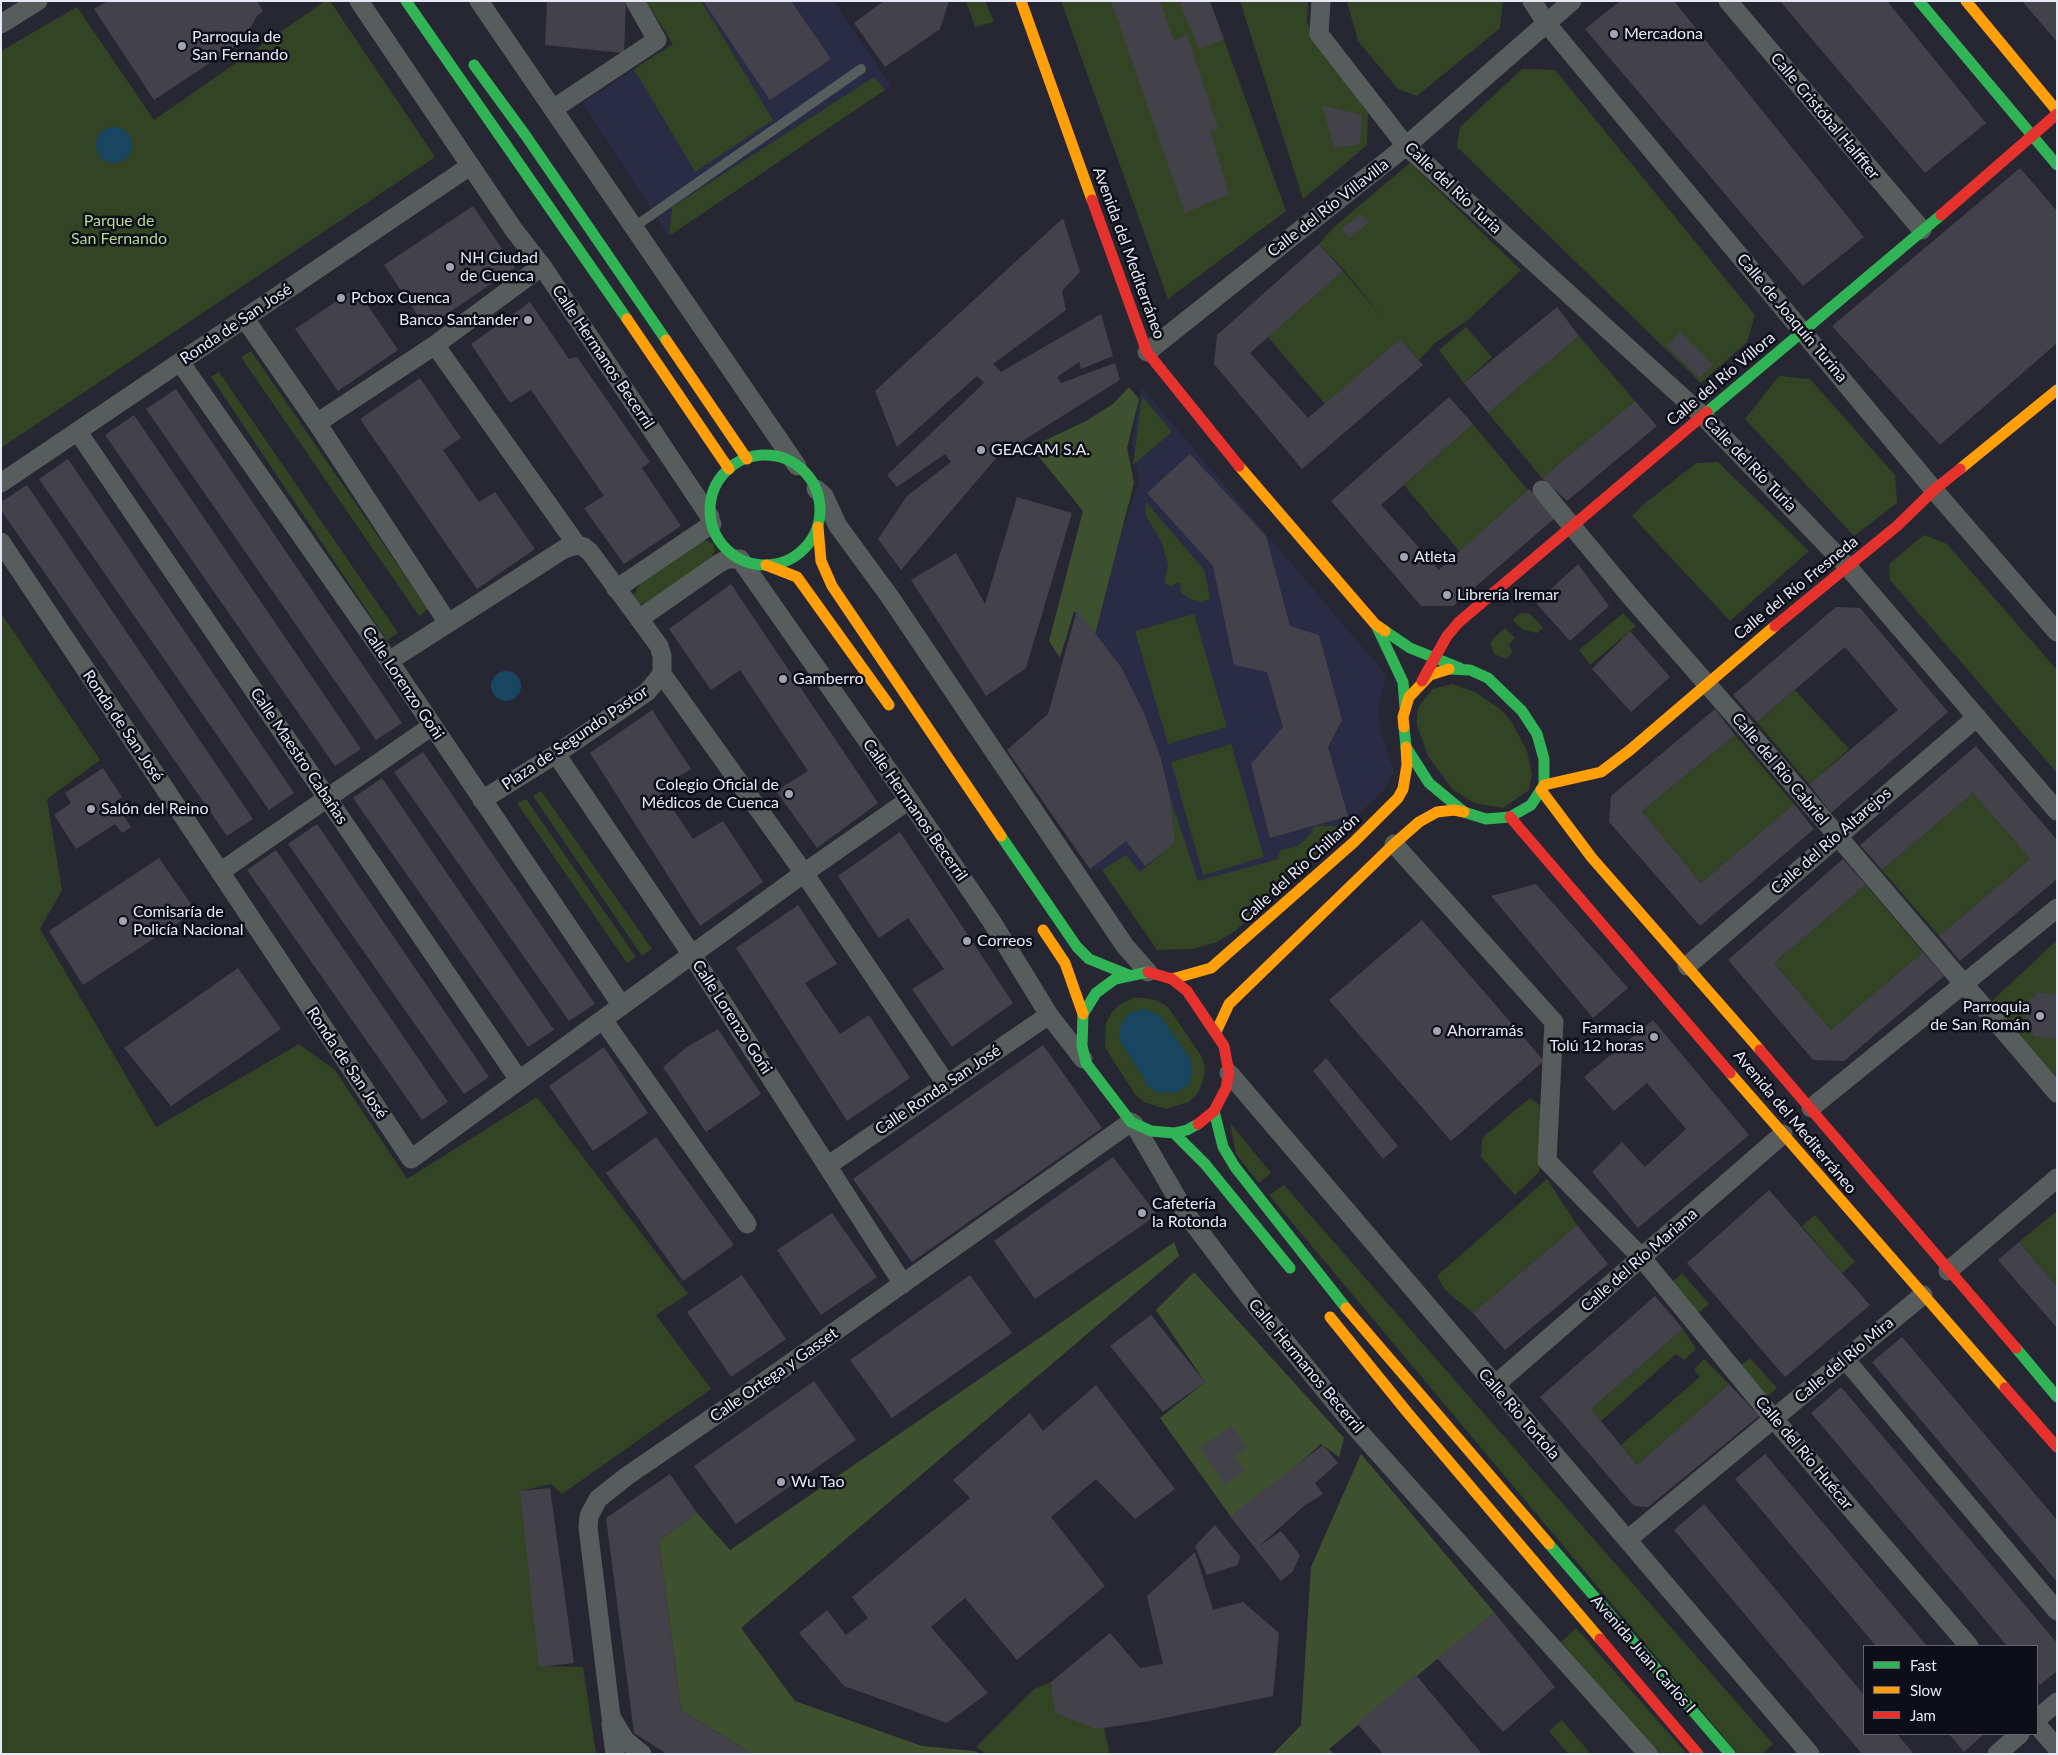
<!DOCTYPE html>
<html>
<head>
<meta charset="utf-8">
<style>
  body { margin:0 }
  #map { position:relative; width:2058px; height:1755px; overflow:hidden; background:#272733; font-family:Lato,sans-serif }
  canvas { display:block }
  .frame { position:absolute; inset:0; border:2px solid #e6e8f6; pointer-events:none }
  .legend { position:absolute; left:1863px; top:1645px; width:175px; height:90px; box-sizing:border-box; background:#0d0e17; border:1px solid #646570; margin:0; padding:6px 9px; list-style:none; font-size:15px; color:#e6e8f6 }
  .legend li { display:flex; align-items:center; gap:10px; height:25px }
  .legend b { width:25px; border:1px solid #646570 }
</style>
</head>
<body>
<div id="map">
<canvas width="2058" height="1755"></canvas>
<div class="frame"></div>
<ul class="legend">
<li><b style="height:6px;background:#30b455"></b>Fast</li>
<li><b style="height:6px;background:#ff9f0a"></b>Slow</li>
<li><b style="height:6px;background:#e5322d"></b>Jam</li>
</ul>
</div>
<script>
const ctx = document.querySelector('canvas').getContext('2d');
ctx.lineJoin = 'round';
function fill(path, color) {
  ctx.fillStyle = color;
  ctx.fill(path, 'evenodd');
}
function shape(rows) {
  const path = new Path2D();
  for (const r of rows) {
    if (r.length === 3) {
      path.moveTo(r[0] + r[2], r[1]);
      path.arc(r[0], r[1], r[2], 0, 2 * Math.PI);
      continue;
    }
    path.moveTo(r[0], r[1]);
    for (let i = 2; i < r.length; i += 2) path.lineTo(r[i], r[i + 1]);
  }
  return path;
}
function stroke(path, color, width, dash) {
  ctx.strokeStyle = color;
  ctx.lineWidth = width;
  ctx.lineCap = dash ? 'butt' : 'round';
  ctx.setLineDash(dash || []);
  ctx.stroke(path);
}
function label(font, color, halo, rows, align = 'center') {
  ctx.font = font + ' Lato,sans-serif';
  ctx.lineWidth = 5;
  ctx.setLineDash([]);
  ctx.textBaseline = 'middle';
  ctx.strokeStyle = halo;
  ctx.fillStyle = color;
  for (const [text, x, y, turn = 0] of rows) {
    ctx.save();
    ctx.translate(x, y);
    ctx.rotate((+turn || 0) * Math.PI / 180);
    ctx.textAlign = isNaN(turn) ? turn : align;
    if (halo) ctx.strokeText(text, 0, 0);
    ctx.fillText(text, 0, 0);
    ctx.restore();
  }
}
const built = shape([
  [646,1,834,1,891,86,669,236,582,103,673,44],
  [1141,387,1386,675,1379,705,1380,730,1394,772,1384,790,1235,931,1217,942,1192,949,1157,950,1103,870,1090,869,1007,750,1048,714,1111,567,1139,480,1132,442]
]);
const green = shape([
  [321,1,330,1,435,157,1,448,1,51,77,7,154,120,322,3],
  [646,1,701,1,773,120,695,172,634,69,673,44],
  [966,1,985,1,994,22,975,27],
  [1061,1,1210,1,1286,211,1168,299],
  [1240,1,1308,1,1307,23,1368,113,1367,145,1303,199],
  [1503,1,1500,28,1417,96,1398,89,1358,41,1347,2],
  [1522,69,1555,70,1755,315,1747,342,1701,383,1457,147,1460,127],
  [874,77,885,90,669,236,672,207],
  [1410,163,1521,270,1469,319,1435,343,1419,360,1400,339,1325,404,1268,337,1343,271,1381,316,1346,272,1319,244,1333,228],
  [1466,327,1492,357,1464,383,1439,350],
  [1579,336,1635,401,1542,478,1488,413],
  [251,351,428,609,419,616,241,357],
  [219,372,398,633,387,640,211,377],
  [1779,376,1810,379,1895,475,1897,503,1854,536,1745,419],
  [1142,396,1172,432,1133,465],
  [1473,424,1528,490,1460,552,1404,485],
  [1718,462,1809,551,1730,621,1632,516,1643,505,1696,463],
  [1146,502,1205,571,1210,599,1203,602,1192,600,1181,593,1180,582,1171,586,1164,583,1168,565,1162,543,1145,514],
  [1924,535,1947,544,2057,670,2057,773,1890,580,1889,564],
  [702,539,714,544,715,551,708,561,646,603,638,605,632,598,641,582],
  [1,613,100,760,47,799,62,890,40,929,156,1127,299,1044,335,1070,407,1179,537,1097,688,1294,656,1315,711,1389,562,1494,551,1484,520,1491,544,1666,583,1667,596,1754,1,1754],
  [1520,613,1530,614,1543,628,1537,633,1523,630,1513,620],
  [1623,613,1636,626,1590,665,1579,650],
  [1194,614,1227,727,1168,744,1135,631],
  [1505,628,1515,638,1509,645,1513,652,1506,659,1494,654,1490,642],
  [1452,684,1475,692,1500,709,1511,721,1527,751,1532,774,1529,790,1503,808,1474,803,1452,789,1428,756,1417,725,1417,711,1422,702,1433,689],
  [1795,690,1849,749,1809,784,1757,722],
  [1735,735,1794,804,1701,883,1642,811],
  [1231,744,1264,857,1203,875,1171,762],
  [541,791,652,949,642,956,533,796],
  [1973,793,2030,859,1939,936,1882,870],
  [1170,797,1198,881,1278,859,1280,850,1298,846,1310,835,1314,826,1346,826,1235,931,1217,942,1192,949,1157,950,1102,870,1126,855,1140,872,1174,843],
  [526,799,636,957,627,963,517,803],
  [1866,885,1923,952,1831,1030,1774,963],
  [2057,940,2057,1079,1991,1002],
  [1133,998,1146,998,1158,1001,1168,1007,1202,1057,1205,1068,1203,1081,1198,1093,1189,1102,1166,1109,1144,1102,1135,1094,1111,1057,1105,1046,1106,1023,1112,1012,1121,1004],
  [1530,1098,1540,1105,1539,1172,1515,1195,1481,1157,1482,1138],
  [1230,1123,1271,1173,1259,1183,1236,1154],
  [1547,1179,1577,1225,1473,1313,1445,1290,1437,1276],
  [1284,1185,1773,1744,1762,1754,1738,1754,1269,1195],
  [2057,1211,2057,1287,2019,1242],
  [1815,1215,1855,1262,1842,1273,1802,1226],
  [1682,1273,1709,1304,1697,1314,1670,1284],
  [1683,1329,1696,1349,1684,1360,1676,1354,1601,1421,1591,1409],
  [1750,1358,1777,1388,1765,1398,1738,1368],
  [1704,1359,1729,1384,1637,1465,1621,1445,1700,1377,1694,1370],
  [1576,1628,1687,1754,1657,1754,1561,1642],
  [1051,1682,1104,1728,1110,1754,987,1754,976,1747,1034,1689],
  [1562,1720,1591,1754,1568,1754,1549,1731]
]);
const forest = shape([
  [1129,387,1139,399,1127,448,1134,483,1095,634,1074,611,1060,658,1049,641,1083,511,1031,447,1086,421,1113,404],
  [1174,1242,1179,1256,741,1628,795,1701,922,1746,975,1751,980,1754,753,1754,681,1710,659,1541,697,1513,730,1550,1048,1332],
  [1194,1272,1344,1438,1339,1457,1321,1444,1234,1521,1160,1418,1205,1382,1156,1310],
  [1361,1454,1494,1612,1329,1749,1334,1754,1273,1754,1301,1725,1311,1567]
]);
const water = shape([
  [114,145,18],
  [506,686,15],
  [1145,1009,1160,1016,1190,1058,1192,1072,1189,1084,1177,1092,1159,1093,1150,1088,1120,1041,1119,1029,1127,1015,1131,1012]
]);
const building = shape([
  [108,1,257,1,263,11,257,16,243,41,154,100,94,9],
  [547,1,626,1,624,53,545,45],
  [703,1,791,1,831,59,770,100],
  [884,1,949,1,940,29,885,67,854,23],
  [1111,1,1160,1,1174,41,1187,35,1218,129,1210,131,1229,194,1185,213],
  [1179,1,1209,1,1224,39,1199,49],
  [1620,1,1674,1,1864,237,1803,286,1585,29],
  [1780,1,1887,1,1986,123,1925,173],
  [2022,1,2057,1,2057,42],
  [1322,105,1362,115,1360,144,1334,148],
  [2020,168,2057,211,2057,343,1940,445,1832,326],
  [473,206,515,268,426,328,384,265],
  [1361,214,1370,222,1349,238,1342,228],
  [1063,218,1080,272,1062,291,1066,310,993,364,1001,372,1101,314,1113,356,1081,369,1079,362,1057,377,1061,383,1115,363,1120,380,997,457,901,570,878,539,907,496,951,462,945,454,897,487,887,475,984,383,977,376,897,447,875,391],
  [1319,244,1343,271,1250,353,1308,418,1400,339,1423,365,1302,469,1214,364,1217,335],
  [356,288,398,350,338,391,295,329],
  [530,302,569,359,577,357,650,462,642,468,681,526,624,564,584,508,604,496,531,390,510,403,471,344],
  [1557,307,1579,336,1488,413,1464,383],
  [1680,332,1713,365,1700,378,1667,346],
  [420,378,461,438,443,450,479,502,495,492,535,549,477,589,360,419],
  [176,389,402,723,376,740,146,409],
  [1449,397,1473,424,1381,505,1439,570,1529,489,1555,518,1453,606,1421,606,1331,501],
  [1635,401,1657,426,1567,501,1542,478],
  [134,415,361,749,335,766,105,435],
  [1190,454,1266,536,1290,626,1319,635,1342,720,1328,747,1348,816,1270,838,1251,764,1283,727,1267,672,1234,665,1213,566,1147,493],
  [68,459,294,793,269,810,39,479],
  [27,485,253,819,227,836,1,510,1,502],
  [1017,497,1072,513,1026,668,986,696,911,580,956,553,985,604],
  [1578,564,1609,606,1570,641,1536,603],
  [731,584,878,803,817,848,776,791,808,771,740,670,711,690,669,629],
  [1836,607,1860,608,1948,712,1831,813,1809,784,1898,710,1845,647,1757,722,1733,695],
  [1077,610,1121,667,1144,713,1161,759,1170,797,1175,843,1145,866,1126,841,1090,869,1007,750,1048,714],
  [1630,631,1670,677,1631,712,1592,669],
  [1715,709,1735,735,1642,811,1701,883,1794,804,1814,829,1700,926,1609,822,1611,796],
  [652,710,691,769,659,788,693,839,723,821,763,882,700,926,590,753],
  [1976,746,2057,840,2057,879,1960,961,1939,936,2030,859,1973,793,1882,870,1860,845],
  [423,752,595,1004,569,1021,394,772],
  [103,768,122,797,115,802,131,827,122,833,115,824,76,849,54,815,71,803,65,793],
  [382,778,554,1030,528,1047,353,798],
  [317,824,489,1077,464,1094,288,844],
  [900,832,1013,1003,952,1047,912,989,944,969,908,918,879,938,838,876],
  [276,850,448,1102,422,1120,247,870],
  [159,858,196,911,83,985,49,931],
  [1843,859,1866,885,1774,963,1831,1030,1923,952,1944,976,1844,1061,1813,1060,1728,960],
  [1536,884,1628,988,1593,1018,1491,896],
  [798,905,837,964,805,983,840,1034,869,1015,910,1078,847,1121,736,948],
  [1422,920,1544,1061,1451,1141,1329,1000],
  [238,968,281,1029,171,1106,124,1048],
  [2036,992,2057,995,2057,1039,2033,1036,2032,1025,2028,1024,2026,1018,2022,1014,2022,1007,2029,1003,2030,998,2036,997],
  [1653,1020,1749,1135,1638,1228,1592,1172,1622,1142,1645,1167,1686,1129,1647,1083,1614,1111,1584,1077],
  [718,1029,761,1094,706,1132,663,1067,687,1047],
  [1043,1045,1102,1128,912,1262,853,1179],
  [604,1047,648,1113,593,1151,549,1086],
  [1326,1058,1398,1146,1383,1159,1313,1071],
  [656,1137,734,1245,683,1281,606,1173],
  [1113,1157,1157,1215,1035,1299,994,1241],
  [1769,1190,1870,1305,1785,1377,1687,1263],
  [832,1213,877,1277,821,1315,777,1250],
  [1577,1225,1608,1264,1505,1350,1473,1313],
  [2019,1242,2057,1287,2057,1328,1998,1260],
  [742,1275,786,1339,731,1377,687,1312],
  [970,1275,1012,1333,892,1418,850,1360],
  [1655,1296,1683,1329,1591,1409,1637,1465,1729,1384,1759,1416,1648,1507,1634,1506,1540,1397],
  [1151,1315,1205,1382,1163,1412,1110,1346],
  [1902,1337,2057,1520,2057,1582,1872,1362],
  [814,1381,856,1440,736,1524,694,1466],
  [1096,1385,1175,1489,1135,1519,1096,1479,1051,1517,1105,1586,1017,1660,965,1598,931,1627,988,1693,947,1723,844,1686,799,1633,827,1610,846,1635,868,1618,852,1597,970,1498,953,1480,1030,1413,1043,1431],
  [1841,1387,2057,1643,2057,1671,2040,1685,2037,1681,2037,1646,2007,1646,1811,1413],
  [1232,1426,1247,1448,1234,1456,1245,1471,1225,1485,1200,1447],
  [1323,1445,1338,1463,1315,1483,1323,1494,1304,1506,1258,1547,1281,1531,1300,1555,1293,1571,1281,1581,1230,1516],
  [1765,1454,1927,1646,1876,1646,1735,1479],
  [670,1474,697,1513,659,1541,681,1710,753,1754,667,1754,634,1733,606,1518],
  [550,1488,574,1663,539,1667,520,1491],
  [1704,1504,1864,1695,1864,1734,1897,1734,1914,1754,1862,1754,1674,1530],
  [1215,1525,1240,1556,1238,1565,1207,1575,1195,1546],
  [1195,1552,1213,1610,1243,1602,1279,1633,1273,1696,1150,1721,1096,1729,1055,1713,1051,1682,1110,1633,1140,1668,1163,1664,1147,1596],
  [1494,1612,1555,1687,1503,1732,1437,1658],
  [1415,1674,1482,1754,1383,1754,1357,1723],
  [1949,1734,1984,1734,1964,1752]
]);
const lane = shape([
  [634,227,861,69]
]);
const street = shape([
  [359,1,514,230,542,266,710,517],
  [479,1,797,466],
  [1321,1,1319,34,1406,146,1703,416,1848,567,2057,811],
  [1532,1,1547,24,1934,490,2057,632],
  [1728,1,1922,230],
  [1,24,38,1],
  [553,109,657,40,635,1],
  [245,319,317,423,448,623],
  [435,345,577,545],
  [1147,352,1406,146,1572,1],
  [180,362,389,661,622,1006],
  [317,423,435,345,542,266],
  [78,432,519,1080],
  [1,483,470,166],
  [816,489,824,496,838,526,890,597,1125,946,1148,972],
  [1542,490,1630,596,1748,731,2057,1093],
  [1,542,411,1159,804,873,909,800],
  [616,589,712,524],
  [639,619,718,564,727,559,740,559,909,800,992,922,1049,1015,1083,1059],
  [389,661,564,549,577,545,584,547,590,552,659,646,662,656,662,674,647,692,556,754,482,800],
  [662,674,804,873,947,1085],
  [556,754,692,955,903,1284],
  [1394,844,1554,1022,1547,1161,1641,1257,1773,1418,1969,1646],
  [220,872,432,726],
  [1687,966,1977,717],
  [603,1020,747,1224],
  [1229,1073,1810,1754],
  [1811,1108,2057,908],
  [1134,1124,1187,1215,1256,1306,1356,1428,1648,1754],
  [827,1166,1049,1015],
  [1948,1271,2057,1178],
  [1845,1359,2057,1611],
  [1495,1385,1783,1134],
  [1627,1540,1923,1295],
  [2037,1719,2057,1702],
  [611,1724,615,1754],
  [2037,1725,2057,1748],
  [642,1754,625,1740,611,1717,588,1527,589,1516,598,1499,627,1476,751,1391,1131,1122],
  [1997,1754,2020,1734]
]);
const fast = shape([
  [406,1,627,319],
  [1919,1,2057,165],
  [474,65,526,136,666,340],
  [1707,412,1941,215],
  [765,510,55],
  [1377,627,1403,682,1405,707],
  [1385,631,1410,648,1460,668],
  [1404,727,1406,747,1429,783,1464,812,1486,819,1510,817,1531,805,1544,785,1544,759,1537,734,1522,711,1488,678,1470,670,1449,669],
  [1001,836,1077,947,1089,959,1129,975],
  [1148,972,1115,979,1096,993,1083,1014,1082,1046,1086,1063,1131,1122,1151,1131,1174,1133,1187,1130,1198,1124],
  [1214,1111,1223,1147,1235,1167,1346,1308],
  [1174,1133,1205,1164,1290,1268],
  [2016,1348,2057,1397],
  [1549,1544,1730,1754]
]);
const slow = shape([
  [1021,1,1092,200],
  [1966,1,2057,111],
  [627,319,729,469],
  [666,340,747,459],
  [1239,466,1375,624,1385,631],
  [1960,469,2057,390],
  [818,527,821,561,832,586,1001,836],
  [766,565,797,577,889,705],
  [1404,727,1403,717,1409,697,1430,675,1449,669],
  [1544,785,1601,772,1630,750,1775,626],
  [1541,790,1592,858,1760,1050],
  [1043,930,1065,963,1083,1014],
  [1172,979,1211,968,1354,842,1398,798,1403,789,1407,765,1406,747],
  [1216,1032,1229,1004,1394,844,1419,822,1437,812,1454,810,1464,812],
  [1730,1073,2005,1388],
  [1346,1308,1549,1544],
  [1330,1317,1407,1412,1600,1639]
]);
const jam = shape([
  [1092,200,1147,352,1239,466],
  [1941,215,2057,114],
  [1775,626,1897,526,1934,490,1960,469],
  [1422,681,1447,636,1459,622,1707,412],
  [1510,817,1730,1073],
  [1148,972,1172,979,1187,991,1224,1046,1229,1073,1226,1088,1214,1111,1198,1124],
  [1760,1050,2016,1348],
  [2005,1388,2057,1447],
  [1600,1639,1698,1754]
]);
const markers = [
  [1614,34,5,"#a3a4b2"],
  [182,46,5,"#a3a4b2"],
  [450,267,5,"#a3a4b2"],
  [341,298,5,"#a3a4b2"],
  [528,320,5,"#a3a4b2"],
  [981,450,5,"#a3a4b2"],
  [1404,557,5,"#a3a4b2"],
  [1447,595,5,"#a3a4b2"],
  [783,679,5,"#a3a4b2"],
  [789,794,5,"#a3a4b2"],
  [91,809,5,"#a3a4b2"],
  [123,921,5,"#a3a4b2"],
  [967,941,5,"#a3a4b2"],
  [2040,1016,5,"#a3a4b2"],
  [1437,1031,5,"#a3a4b2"],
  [1654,1037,5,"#a3a4b2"],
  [1142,1213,5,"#a3a4b2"],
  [781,1482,5,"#a3a4b2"]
];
const poiNames = [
  ["Mercadona",1624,34],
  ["Parroquia de",192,37],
  ["San Fernando",192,55],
  ["NH Ciudad",460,258],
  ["de Cuenca",460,276],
  ["Pcbox Cuenca",351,298],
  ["Banco Santander",518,320,"right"],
  ["GEACAM S.A.",991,450],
  ["Atleta",1414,557],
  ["Librería Iremar",1457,595],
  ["Gamberro",793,679],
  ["Colegio Oficial de",779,785,"right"],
  ["Médicos de Cuenca",779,803,"right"],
  ["Salón del Reino",101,809],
  ["Comisaría de",133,912],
  ["Policía Nacional",133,930],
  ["Correos",977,941],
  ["Parroquia",2030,1007,"right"],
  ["de San Román",2030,1025,"right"],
  ["Farmacia",1644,1028,"right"],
  ["Tolú 12 horas",1644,1046,"right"],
  ["Ahorramás",1447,1031],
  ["Cafetería",1152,1204],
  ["la Rotonda",1152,1222],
  ["Wu Tao",791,1482]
];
const streetNames = [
  ["Calle Cristóbal Halffter",1825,116,50],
  ["Calle del Río Turia",1453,188,43],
  ["Calle del Río Villavilla",1328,208,-38],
  ["Avenida del Mediterráneo",1129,253,70],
  ["Calle de Joaquín Turina",1792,318,50],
  ["Ronda de San José",236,324,-34],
  ["Calle Hermanos Becerril",603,357,56],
  ["Calle del Río Villora",1721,379,-40],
  ["Calle del Río Turia",1750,464,46],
  ["Calle del Río Fresneda",1796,588,-39],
  ["Calle Lorenzo Goñi",403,683,56],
  ["Ronda de San José",123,726,56],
  ["Plaza de Segundo Pastor",575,738,-34],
  ["Calle Maestro Cabañas",299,756,56],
  ["Calle del Río Cabriel",1780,769,50],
  ["Calle Hermanos Becerril",915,810,55],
  ["Calle del Río Altarejos",1831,841,-41],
  ["Calle del Río Chillarón",1300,868,-42],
  ["Calle Lorenzo Goñi",732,1017,57],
  ["Ronda de San José",347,1063,56],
  ["Calle Ronda San José",938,1090,-34],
  ["Avenida del Mediterráneo",1795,1122,50],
  ["Calle del Río Mariana",1639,1260,-41],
  ["Calle del Río Mira",1844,1360,-40],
  ["Calle Hermanos Becerril",1306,1366,50],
  ["Calle Ortega y Gasset",774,1375,-35],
  ["Calle Rio Tortola",1519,1414,49],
  ["Calle del Río Huécar",1804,1453,50],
  ["Avenida Juan Carlos I",1643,1654,49]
];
const parkNames = [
  ["Parque de",119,221],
  ["San Fernando",119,239]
];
fill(built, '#2a2b44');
fill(green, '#324424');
fill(forest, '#3d512f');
fill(water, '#184660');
fill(building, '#43424b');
stroke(lane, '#565d5c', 10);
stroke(street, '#565d5c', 19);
stroke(fast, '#30b455', 11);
stroke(slow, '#ff9f0a', 11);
stroke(jam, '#e5322d', 11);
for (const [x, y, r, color] of markers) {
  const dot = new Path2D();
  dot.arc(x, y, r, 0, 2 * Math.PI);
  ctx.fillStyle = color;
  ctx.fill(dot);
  stroke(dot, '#0d0e17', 2);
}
label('16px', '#e6e8f6', '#0d0e17', poiNames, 'left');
label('16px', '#e6e8f6', '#0d0e17', streetNames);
label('16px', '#b3d995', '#0d0e17', parkNames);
</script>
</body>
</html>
